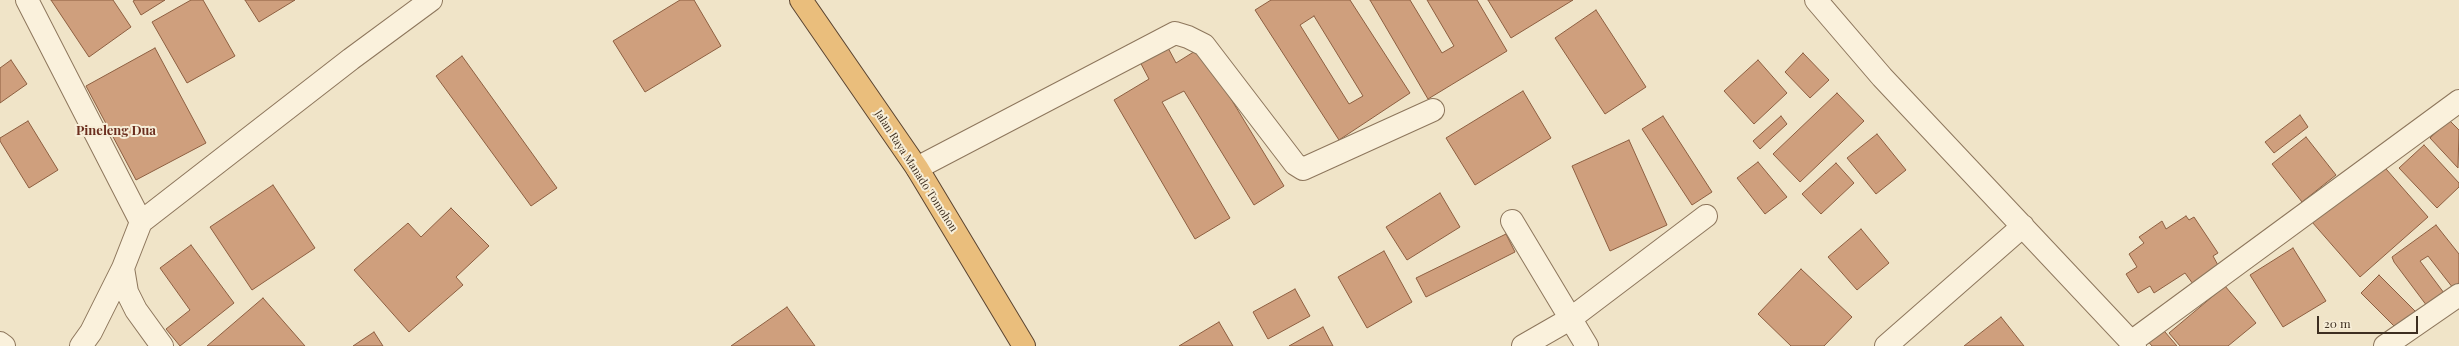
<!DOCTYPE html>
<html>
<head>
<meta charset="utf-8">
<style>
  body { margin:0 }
  #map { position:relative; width:2459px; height:346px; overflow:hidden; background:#f0e4c8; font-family:"Playfair Display",serif }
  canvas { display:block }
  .scale { position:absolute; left:2317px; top:316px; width:101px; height:18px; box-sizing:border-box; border:2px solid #3d2e20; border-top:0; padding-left:5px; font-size:12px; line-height:14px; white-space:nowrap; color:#3d2e20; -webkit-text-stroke:3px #f7eed8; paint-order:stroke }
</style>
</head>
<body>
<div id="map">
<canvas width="2459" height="346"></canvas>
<div class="scale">20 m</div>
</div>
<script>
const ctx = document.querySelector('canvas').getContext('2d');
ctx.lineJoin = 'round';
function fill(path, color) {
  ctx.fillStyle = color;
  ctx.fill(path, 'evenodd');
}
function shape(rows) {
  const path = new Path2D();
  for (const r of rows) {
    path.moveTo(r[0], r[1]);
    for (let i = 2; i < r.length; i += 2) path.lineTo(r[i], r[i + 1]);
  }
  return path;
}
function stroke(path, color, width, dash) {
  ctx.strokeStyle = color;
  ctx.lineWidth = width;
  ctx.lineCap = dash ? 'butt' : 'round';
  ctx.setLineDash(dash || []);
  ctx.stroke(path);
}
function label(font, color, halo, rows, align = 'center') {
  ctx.font = font + ' "Playfair Display",serif';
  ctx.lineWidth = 4;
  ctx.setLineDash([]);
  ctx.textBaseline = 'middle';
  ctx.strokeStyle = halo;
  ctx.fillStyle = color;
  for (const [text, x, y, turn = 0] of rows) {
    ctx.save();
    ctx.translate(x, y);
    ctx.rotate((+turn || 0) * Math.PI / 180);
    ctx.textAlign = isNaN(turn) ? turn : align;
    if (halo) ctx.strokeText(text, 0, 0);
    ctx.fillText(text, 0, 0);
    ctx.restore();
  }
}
const building = shape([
  [51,0,113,0,131,27,89,57,51,0],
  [135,0,165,0,141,15,133,1,135,0],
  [191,0,203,0,235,56,187,83,152,22,191,0],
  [245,0,295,0,259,22,245,0],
  [680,0,694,0,721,46,645,92,613,41,680,0],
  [1271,0,1350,0,1410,93,1339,140,1255,10,1271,0],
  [1314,16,1363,96,1349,104,1300,25,1314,16],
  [1370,0,1410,0,1442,53,1454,46,1427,0,1477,0,1507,51,1428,99,1370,0],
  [1488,0,1573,0,1511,38,1488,0],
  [1596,10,1646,87,1605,114,1555,38,1596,10],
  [1167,46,1176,63,1200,48,1284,186,1254,205,1184,91,1162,102,1230,218,1195,239,1114,100,1149,79,1139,60,1167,46],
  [155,48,206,143,136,180,86,86,155,48],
  [1803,53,1829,80,1810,98,1785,72,1803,53],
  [462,56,557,188,531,206,436,76,462,56],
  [11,60,27,84,0,103,0,68,11,60],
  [1758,60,1787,93,1754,124,1724,91,1758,60],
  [1523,91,1551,138,1475,185,1446,138,1523,91],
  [1837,93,1864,121,1800,182,1773,154,1837,93],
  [2300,115,2308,127,2274,153,2265,142,2300,115],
  [1663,116,1712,192,1692,205,1642,129,1663,116],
  [1781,116,1787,124,1760,149,1753,141,1781,116],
  [2449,120,2459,130,2458,168,2430,138,2449,120],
  [28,121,58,170,29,188,0,141,0,138,28,121],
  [1877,134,1906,170,1876,194,1847,158,1877,134],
  [2306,137,2336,175,2302,202,2272,164,2306,137],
  [1629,140,1667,225,1610,251,1572,166,1629,140],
  [2424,145,2459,183,2459,187,2437,208,2399,168,2424,145],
  [1758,162,1787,197,1765,214,1737,178,1758,162],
  [2380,162,2428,217,2360,277,2312,222,2380,162],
  [1836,163,1854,183,1821,214,1802,194,1836,163],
  [273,185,315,248,252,290,210,227,273,185],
  [1440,193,1460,227,1407,260,1386,227,1440,193],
  [451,208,489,246,456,277,463,285,409,332,354,270,408,223,421,237,451,208],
  [2186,216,2189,220,2194,217,2218,253,2213,256,2219,267,2193,284,2185,273,2154,293,2150,286,2138,293,2126,274,2137,267,2129,254,2144,243,2139,237,2162,221,2166,229,2186,216],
  [2436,225,2459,254,2459,283,2453,288,2428,256,2420,261,2444,293,2427,306,2394,262,2392,257,2436,225],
  [1861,229,1889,263,1857,290,1828,257,1861,229],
  [1506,234,1515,252,1426,297,1416,278,1506,234],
  [191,245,234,303,180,346,166,329,190,310,160,268,191,245],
  [2293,248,2326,301,2283,327,2250,275,2293,248],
  [1384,251,1412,302,1367,328,1338,277,1384,251],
  [1801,269,1852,317,1824,346,1791,346,1758,314,1801,269],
  [2379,275,2415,311,2397,329,2361,293,2379,275],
  [2225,286,2256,323,2228,346,2180,346,2169,333,2225,286],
  [1295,289,1310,316,1268,339,1253,312,1295,289],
  [263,298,305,346,207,346,263,298],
  [787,307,815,346,731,346,787,307],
  [2001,317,2024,346,1964,346,2001,317],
  [1219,322,1233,346,1179,346,1219,322],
  [2159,325,2177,346,2152,346,2145,338,2159,325],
  [1323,327,1333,346,1289,346,1323,327],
  [374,332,383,346,353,346,374,332]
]);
const minor = shape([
  [27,0,141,222],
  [1816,0,1882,77,2135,346],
  [917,168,1175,33,1188,37,1204,45,1295,164,1303,169,1433,110],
  [1512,221,1587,346],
  [123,268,127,292,136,310,162,346],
  [2131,342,2459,101],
  [0,343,4,346],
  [81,346,91,332,123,268,141,222,351,59,431,0],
  [1523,346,1570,319,1706,216],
  [1886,346,2023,226],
  [2385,346,2459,295]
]);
const trunk = shape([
  [801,0,917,168,1024,346]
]);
const streetNames = [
  ["Jalan Raya Manado Tomohon",916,171,57]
];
const quarterNames = [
  ["Pineleng Dua",116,131]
];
fill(building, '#cf9f7d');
stroke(building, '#8d5f41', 1);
stroke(minor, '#8d765c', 24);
stroke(trunk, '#5b4430', 24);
stroke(minor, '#faf1dc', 22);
stroke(trunk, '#eabe7c', 22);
label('11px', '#3d2e20', '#f7eed8', streetNames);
label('bold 13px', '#6b2e1e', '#f7eed8', quarterNames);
</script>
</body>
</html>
